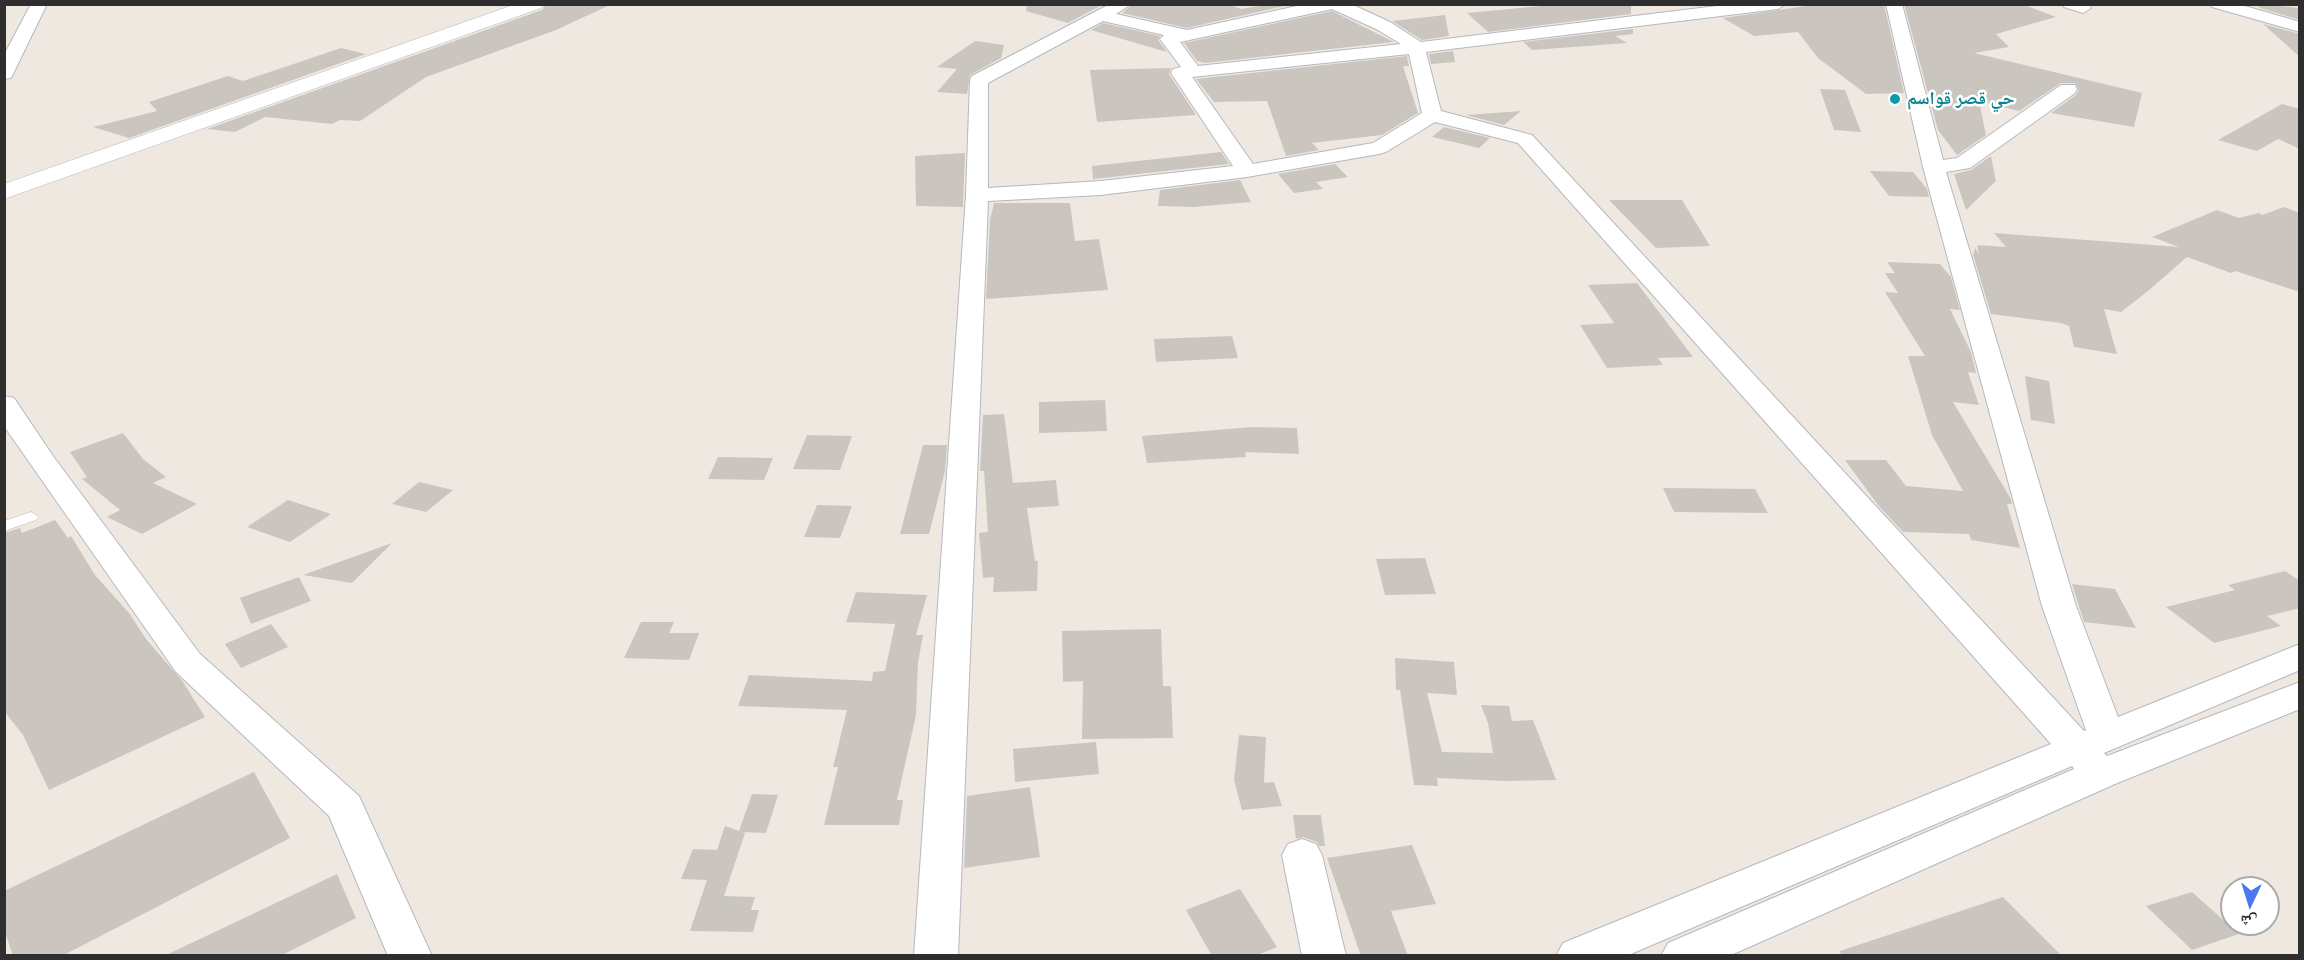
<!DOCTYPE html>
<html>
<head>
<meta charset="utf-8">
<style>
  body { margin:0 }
  #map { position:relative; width:2304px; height:960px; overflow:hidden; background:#eee8e1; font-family:"Open Sans","Noto Naskh Arabic",sans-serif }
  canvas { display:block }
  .frame { position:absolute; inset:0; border:6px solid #2e2e2e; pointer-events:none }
  .north { position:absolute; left:2220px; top:876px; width:60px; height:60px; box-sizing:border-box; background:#fff; border:2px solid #ababab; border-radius:50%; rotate:184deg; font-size:16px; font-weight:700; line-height:24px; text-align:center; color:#2e2e2e }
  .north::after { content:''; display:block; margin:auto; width:21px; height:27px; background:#4a78f2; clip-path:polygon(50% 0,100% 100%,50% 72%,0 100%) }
</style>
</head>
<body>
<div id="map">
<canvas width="2304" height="960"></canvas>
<div class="frame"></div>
<div class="north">ش</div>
</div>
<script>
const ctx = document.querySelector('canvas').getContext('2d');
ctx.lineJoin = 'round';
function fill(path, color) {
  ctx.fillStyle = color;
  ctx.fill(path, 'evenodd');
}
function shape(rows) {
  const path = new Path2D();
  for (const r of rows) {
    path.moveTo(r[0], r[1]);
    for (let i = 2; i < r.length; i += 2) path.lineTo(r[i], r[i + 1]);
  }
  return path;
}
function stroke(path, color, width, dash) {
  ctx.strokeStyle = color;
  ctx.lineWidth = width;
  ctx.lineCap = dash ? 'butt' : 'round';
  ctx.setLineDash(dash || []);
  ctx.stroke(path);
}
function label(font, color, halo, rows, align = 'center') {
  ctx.font = font + ' "Open Sans","Noto Naskh Arabic",sans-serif';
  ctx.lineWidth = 5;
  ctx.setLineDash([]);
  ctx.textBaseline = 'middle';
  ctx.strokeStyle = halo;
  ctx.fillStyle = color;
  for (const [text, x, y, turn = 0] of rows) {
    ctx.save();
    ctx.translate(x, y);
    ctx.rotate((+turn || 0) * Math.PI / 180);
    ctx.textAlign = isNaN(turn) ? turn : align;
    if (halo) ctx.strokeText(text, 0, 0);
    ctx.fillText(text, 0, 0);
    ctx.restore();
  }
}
const building = shape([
  [546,4,612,4,556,30,426,77,360,121,340,120,332,124,265,117,235,132,207,129,542,10],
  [1027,4,1104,4,1068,23,1026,11],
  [1133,4,1226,4,1241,9,1266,5,1293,4,1187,28,1122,13],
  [1562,4,1631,4,1631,14,1488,32,1467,13],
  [1820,4,1884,4,1904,93,1866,94,1818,58,1798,32,1754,36,1723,18],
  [1904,4,2022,4,2056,17,1996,34,2009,47,1974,53,2142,93,2134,127,2051,113,2076,95,2079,90,2075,83,2061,83,2019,111,1979,101,1986,135,1957,155,1938,130],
  [2257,4,2300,8,2300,20,2260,8],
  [1332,11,1394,42,1205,63,1197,61,1184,43],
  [1445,15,1449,36,1422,40,1392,21],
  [1103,23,1160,36,1158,40,1167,52,1091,30],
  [2263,24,2300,34,2300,57],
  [1633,29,1633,34,1615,36,1627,43,1532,50,1523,42],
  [975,41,1004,45,1001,58,970,75,967,94,937,92,957,69,937,67],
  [341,48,366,54,129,138,93,127,157,111,149,102,228,76,243,81],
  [1453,51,1455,62,1431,64,1429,54],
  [1407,56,1409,66,1403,66,1418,113,1382,135,1312,143,1319,150,1286,156,1267,101,1214,102,1196,79],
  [1171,68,1169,74,1196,115,1097,122,1090,70],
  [1820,89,1845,90,1861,132,1834,130],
  [2282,104,2300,109,2300,149,2278,139,2257,151,2218,140],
  [1521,111,1504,125,1466,115],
  [1444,127,1490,138,1479,148,1432,137],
  [1221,152,1229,164,1093,179,1092,166],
  [965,153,963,207,916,206,915,156],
  [1991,156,1996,181,1966,210,1954,174,1971,170],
  [1335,164,1348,177,1316,182,1323,189,1294,193,1278,174],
  [1870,171,1913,172,1927,189,1929,197,1889,196],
  [1240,180,1251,202,1193,207,1158,206,1160,190],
  [1609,200,1682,200,1710,246,1656,248],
  [994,203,1070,203,1075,241,1099,239,1108,290,986,299,990,220],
  [2284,207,2300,213,2300,292,2235,271,2231,273,2187,257,2148,291,2121,312,2104,309,2117,354,2074,347,2069,326,2061,323,1991,314,1973,255,1975,248,1979,254,1977,245,2006,247,1994,233,2179,247,2152,237,2217,210,2239,218,2259,213,2262,215],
  [1887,262,1940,264,1951,277,1960,310,1950,309,1971,352,1976,373,1968,372,1979,405,1953,402,2011,499,2012,504,2007,504,2020,548,1971,540,1969,534,1903,532,1878,505,1845,460,1886,460,1906,486,1963,491,1932,435,1908,356,1925,356,1885,292,1898,293,1885,273,1895,273],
  [1637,283,1693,357,1658,358,1663,365,1607,368,1580,325,1614,323,1588,285],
  [1232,336,1238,358,1156,362,1154,339],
  [2025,376,2049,381,2055,424,2031,420],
  [1105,400,1107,431,1039,433,1039,402],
  [1004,414,1013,483,1056,480,1059,506,1027,508,1035,561,1038,561,1037,591,993,592,994,577,983,578,979,533,988,532,984,471,980,471,983,415],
  [1253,427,1297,428,1299,454,1245,452,1246,457,1147,463,1142,436],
  [123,433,143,459,166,477,153,483,197,504,142,534,107,517,120,510,82,479,87,477,70,452],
  [807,435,852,436,840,470,793,469],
  [923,445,947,445,945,471,929,534,900,534],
  [718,457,773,458,764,480,708,479],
  [419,482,453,490,426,512,392,504],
  [1663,488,1755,489,1768,513,1674,512],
  [288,500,331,514,290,542,247,527],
  [817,505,852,506,840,538,804,537],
  [55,520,68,538,71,536,95,575,129,613,146,639,183,682,205,717,49,790,23,735,4,711,4,533,20,528,22,533],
  [392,543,352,583,303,575],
  [1425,558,1436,594,1385,595,1376,559],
  [2285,571,2300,581,2300,608,2267,616,2281,626,2214,643,2166,607,2235,590,2228,585],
  [299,577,311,601,251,624,240,598],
  [2072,584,2115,589,2136,628,2084,622],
  [856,592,927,595,916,635,923,635,918,663,916,715,897,800,903,800,899,825,824,825,838,767,833,767,847,710,738,706,749,675,872,681,873,672,885,671,895,624,846,622],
  [641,622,674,622,669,633,699,633,689,660,624,658],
  [271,624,288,647,241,668,225,644],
  [1161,629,1163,686,1171,686,1173,738,1082,739,1083,681,1063,682,1062,631],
  [1395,658,1454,662,1457,695,1427,693,1442,752,1493,753,1488,723,1481,705,1509,706,1512,721,1533,720,1556,780,1505,781,1437,778,1438,786,1414,785,1400,690,1396,690],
  [1239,735,1266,737,1264,783,1274,782,1282,806,1242,810,1234,780],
  [1096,742,1099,774,1015,782,1013,749],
  [254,772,290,838,62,956,13,956,4,929,4,891],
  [1030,787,1040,857,964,868,967,796],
  [752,794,778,795,766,833,741,832,745,833,724,896,755,897,751,910,759,910,753,932,690,931,707,880,681,879,693,849,717,850,725,826,739,831],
  [1293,815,1321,815,1325,846,1319,846,1317,842,1303,837,1296,839],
  [1412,845,1436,904,1391,911,1408,956,1361,956,1327,858],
  [337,874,356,918,280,956,164,956],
  [1240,889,1277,947,1255,956,1212,956,1186,910],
  [2192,892,2239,934,2192,950,2146,906],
  [2003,897,2062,956,1841,956,1840,951]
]);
const lane = shape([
  [31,512,39,517,36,520,4,531,4,521,31,512]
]);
const street = shape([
  [31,4,47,4,13,74,11,78,4,79,4,55,31,4],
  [1110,4,1131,4,1116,14,1187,30,1306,4,1351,4,1390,22,1421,42,1733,4,1786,4,1778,9,1426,52,1441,111,1532,135,2084,731,2086,730,2042,606,1923,167,1886,4,1902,4,1943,160,1957,158,2061,85,2075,85,2077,89,2075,93,1970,168,1946,172,2076,606,2118,717,2300,644,2300,670,2104,753,2107,756,2300,682,2300,709,2115,784,1729,956,1661,956,1668,943,2074,769,2072,766,1626,956,1556,956,1563,943,2051,744,1518,143,1435,122,1386,152,1379,154,1247,177,1101,195,988,201,958,956,914,956,966,195,970,80,972,76,1110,4],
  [1332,9,1378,30,1401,44,1198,66,1180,42,1332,9],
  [1103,21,1164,35,1160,39,1181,67,1173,69,1171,73,1233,166,1101,181,988,188,988,83,1103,21],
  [1409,54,1422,113,1373,143,1253,164,1192,77,1409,54],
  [2062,4,2089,4,2091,8,2083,13,2064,7,2062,4],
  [2210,4,2238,4,2300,22,2300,32,2212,7,2210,4],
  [4,396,14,398,53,456,200,654,359,796,432,956,388,956,329,816,176,672,4,426,4,396],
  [1302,839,1316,844,1322,855,1346,956,1302,956,1282,855,1288,844,1302,839]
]);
const secondary = shape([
  [516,4,544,4,541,8,4,199,4,184,516,4]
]);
const markers = [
  [1895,99,6,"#0f9aa8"]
];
const farCulturenames = [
  ["حي قصر قواسم",1907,99]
];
fill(building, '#cac6bf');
stroke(lane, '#b5b8c0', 1);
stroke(street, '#b5b8c0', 2);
stroke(secondary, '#b5b8c0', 1);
fill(lane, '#fff');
fill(street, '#fff');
fill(secondary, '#fff');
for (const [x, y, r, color] of markers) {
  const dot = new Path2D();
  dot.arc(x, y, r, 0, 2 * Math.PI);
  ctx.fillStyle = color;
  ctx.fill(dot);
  stroke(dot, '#fff', 2);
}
label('bold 18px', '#0d838f', '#fff', farCulturenames, 'left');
</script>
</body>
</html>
